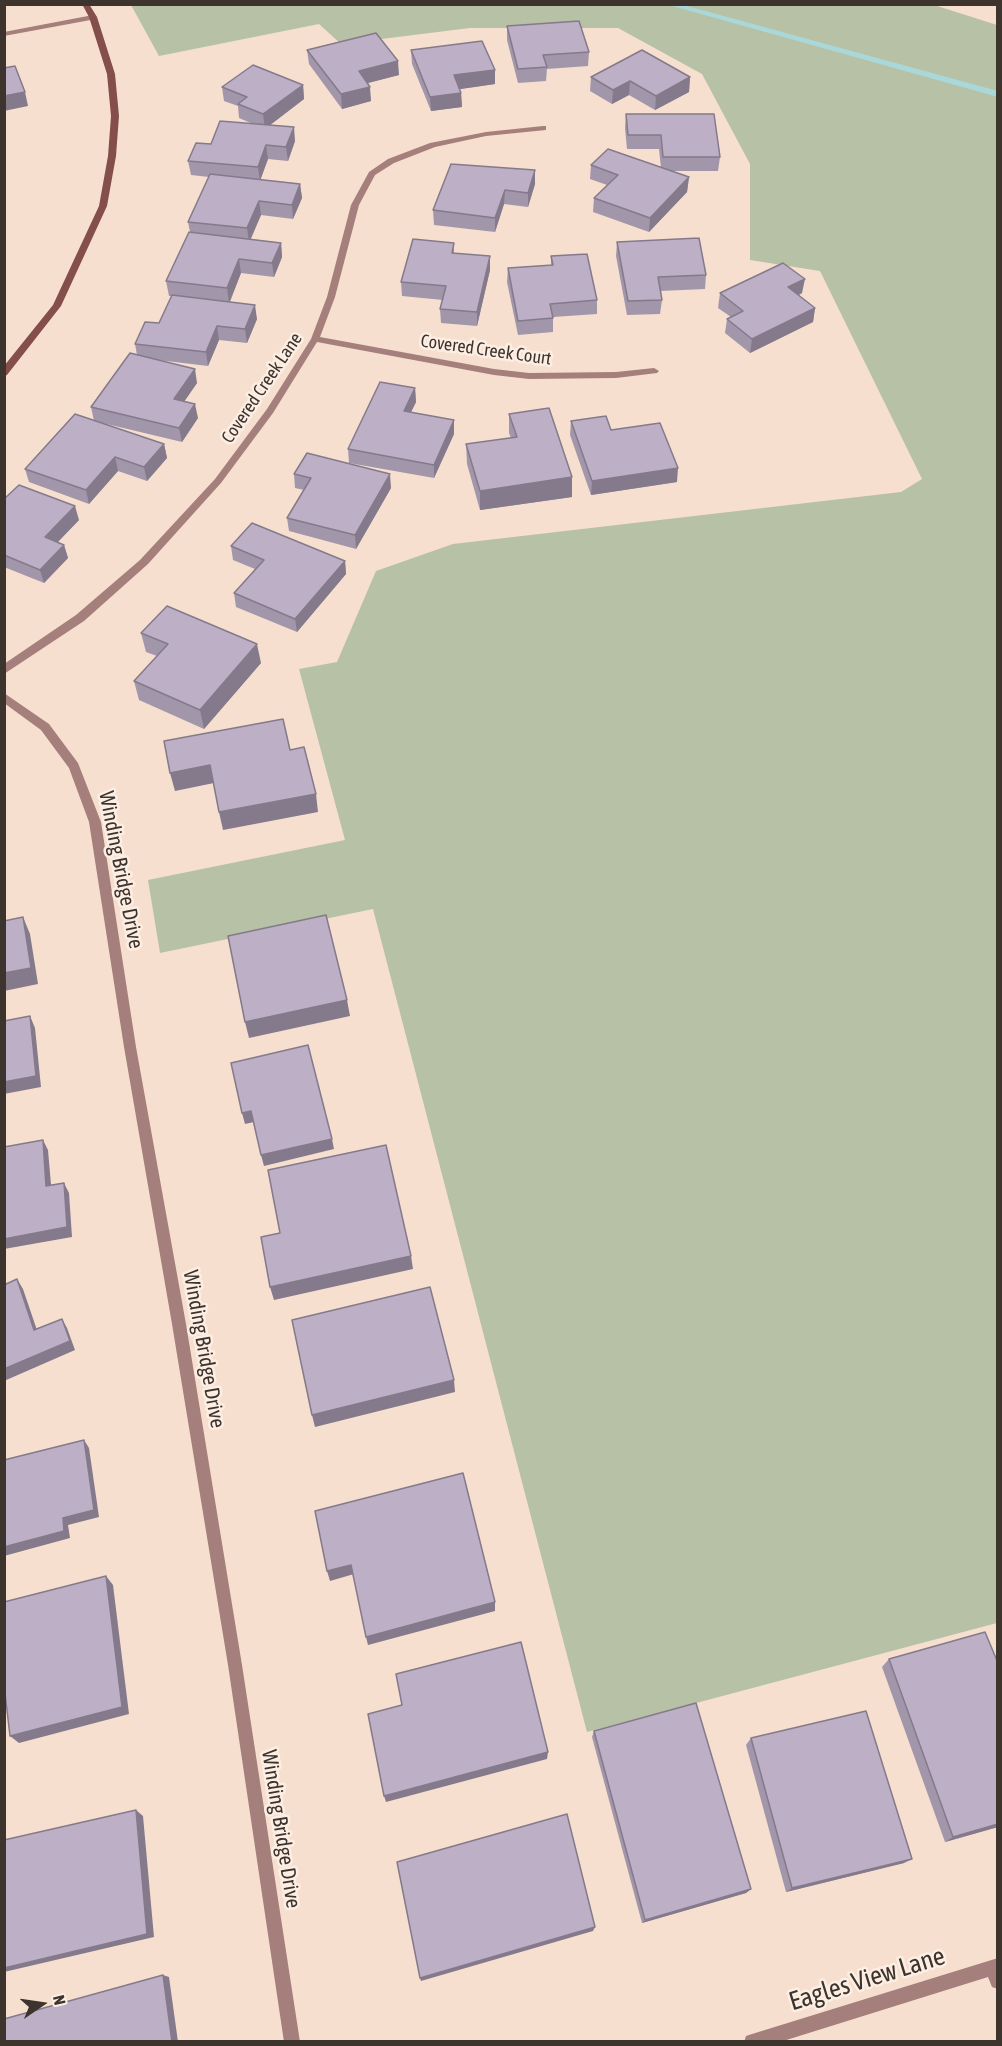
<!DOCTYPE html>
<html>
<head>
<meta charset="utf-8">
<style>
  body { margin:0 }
  #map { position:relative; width:1002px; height:2046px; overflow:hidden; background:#f7dfcf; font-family:"Asap Condensed",sans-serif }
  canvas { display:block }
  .frame { position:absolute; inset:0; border:6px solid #3d342e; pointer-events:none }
  .north { position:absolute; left:12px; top:1974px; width:60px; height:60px; -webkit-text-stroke:4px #fdeee4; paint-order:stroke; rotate:77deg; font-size:16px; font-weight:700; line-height:24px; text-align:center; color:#3d342e }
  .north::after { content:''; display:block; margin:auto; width:21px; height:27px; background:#3d342e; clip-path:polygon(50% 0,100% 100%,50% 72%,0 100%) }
</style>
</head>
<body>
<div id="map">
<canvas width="1002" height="2046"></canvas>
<div class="frame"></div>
<div class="north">N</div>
</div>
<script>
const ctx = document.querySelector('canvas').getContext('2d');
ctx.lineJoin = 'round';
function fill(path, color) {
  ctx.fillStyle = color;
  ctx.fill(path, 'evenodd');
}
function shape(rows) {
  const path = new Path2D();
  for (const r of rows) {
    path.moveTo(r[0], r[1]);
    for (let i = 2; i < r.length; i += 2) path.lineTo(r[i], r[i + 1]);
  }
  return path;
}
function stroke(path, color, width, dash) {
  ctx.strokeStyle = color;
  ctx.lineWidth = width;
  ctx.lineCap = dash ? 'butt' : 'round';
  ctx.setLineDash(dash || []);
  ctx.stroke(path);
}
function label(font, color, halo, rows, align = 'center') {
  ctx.font = font + ' "Asap Condensed",sans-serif';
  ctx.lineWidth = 5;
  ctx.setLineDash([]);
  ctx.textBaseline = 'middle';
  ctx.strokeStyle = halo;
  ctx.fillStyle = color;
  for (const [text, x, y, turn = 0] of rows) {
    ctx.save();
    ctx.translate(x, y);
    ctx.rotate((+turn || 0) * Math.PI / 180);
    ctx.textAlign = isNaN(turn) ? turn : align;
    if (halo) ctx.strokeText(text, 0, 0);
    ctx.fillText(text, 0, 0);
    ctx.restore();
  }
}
const green = shape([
  [931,4,997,25,997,1623,587,1732,373,909,160,953,148,880,345,840,299,669,337,662,376,571,453,544,901,492,922,479,820,271,750,260,750,164,702,74,618,28,470,28,341,44,319,24,159,56,131,5]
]);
const stream = shape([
  [665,4,680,4,998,91,998,97,665,4]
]);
const street = shape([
  [93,15,97,17,96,19,4,36,4,32,93,15],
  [543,126,546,126,546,130,486,136,435,147,394,163,375,175,359,205,335,297,320,337,494,369,529,373,616,372,654,368,659,371,657,373,616,378,529,379,494,375,317,342,273,413,221,483,148,564,84,621,4,674,4,664,76,615,140,560,215,479,267,409,311,339,327,297,351,205,369,172,388,159,430,143,486,132,543,126],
  [4,693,49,724,78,763,101,822,136,1047,186,1324,242,1665,300,2042,284,2042,228,1665,172,1324,124,1047,89,822,69,768,41,730,4,703,4,693],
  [998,1958,998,1989,992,1987,988,1977,780,2042,744,2042,746,2036,752,2034,998,1958]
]);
const secondary = shape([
  [82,4,89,4,97,17,115,74,119,116,116,156,107,206,61,306,7,375,4,376,4,366,53,305,99,206,108,156,111,116,107,74,89,17,82,4]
]);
const wall = shape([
  [507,26,589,52,588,66,547,69,546,81,518,83,507,40],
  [307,50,399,75,368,83,371,101,342,109,309,64],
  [411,50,495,70,495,84,460,89,461,93,462,107,431,111,412,64],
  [591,77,690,77,689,92,655,110,629,95,612,104,590,91],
  [303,85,304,99,270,125,295,141,288,161,268,159,260,180,300,184,302,198,293,219,261,215,251,239,281,243,282,257,274,277,241,273,230,302,257,319,247,343,219,340,208,366,158,360,197,383,184,402,198,418,182,442,94,421,91,407,137,355,135,344,159,323,172,296,169,296,166,281,190,232,188,222,209,177,191,175,188,161,211,144,253,124,239,118,238,106,224,101,222,87],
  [626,114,720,157,718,171,670,171,689,177,687,192,649,232,593,212,594,198,607,185,590,179,591,165,661,168,659,149,627,149,625,128],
  [535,170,535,184,528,207,504,204,495,232,434,225,433,210],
  [617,242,706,275,705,289,660,291,662,300,660,314,627,315,616,256],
  [454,243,454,253,490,270,477,326,441,323,440,309,443,300,402,296,401,282],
  [551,256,597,300,597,314,553,317,553,332,518,335,507,282,508,268,551,265],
  [720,293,802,293,799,295,815,308,813,322,750,353,725,333,727,319,731,317,718,308],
  [415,388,416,402,411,412,454,434,434,478,349,463,348,449],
  [509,414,572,497,480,510,467,464,466,444,511,438,509,433],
  [571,421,611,430,677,482,591,495,570,435],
  [164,444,167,458,147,481,118,471,89,504,29,482,25,469],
  [294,474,391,488,356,549,289,531,287,518,304,490,295,488],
  [4,499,79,520,58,542,64,545,68,558,44,583,4,567],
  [231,546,345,561,346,574,297,632,236,607,234,593,255,569,233,560],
  [141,633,261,663,204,729,139,700,134,681,157,656,146,652],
  [889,1659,998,1663,998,1827,945,1842,882,1667],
  [594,1731,751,1889,746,1893,642,1923,592,1737],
  [751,1738,904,1863,786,1892,746,1745]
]);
const shadedWall = shape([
  [398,61,399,75,360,85,359,71],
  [495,70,495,84,454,90,454,75],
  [690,77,689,92,655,110,656,96],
  [630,81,629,95,612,104,613,90],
  [303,85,304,99,265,129,263,114],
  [370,87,371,101,342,109,341,94],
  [25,92,28,106,4,111,4,96],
  [461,93,462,107,431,111,430,97],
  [294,127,295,141,288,161,286,147],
  [266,145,268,159,260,181,258,167],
  [535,170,535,184,528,207,528,193],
  [689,177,687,192,649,232,650,218],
  [300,184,302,198,293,219,292,205],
  [505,190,504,204,495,232,495,218],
  [259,201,261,215,249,242,247,228],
  [281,243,282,257,274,277,272,263],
  [490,256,490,270,477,326,477,312],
  [239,259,241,273,229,303,227,288],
  [805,279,802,293,786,301,788,287],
  [255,305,257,319,247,343,245,329],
  [815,308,813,322,750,353,752,339],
  [217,326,219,340,208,366,206,352],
  [195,369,197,383,176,413,174,399],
  [415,388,416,402,405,424,404,411],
  [195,404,198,418,182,442,179,428],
  [454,420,454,434,434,478,434,465],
  [164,444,167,458,147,481,144,467],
  [115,457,118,471,89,504,86,490],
  [678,468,677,482,591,495,592,481],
  [390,474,391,488,356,549,355,535],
  [572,477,572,497,480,510,480,491],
  [75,506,79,520,49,551,45,537],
  [64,545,68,558,44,583,40,570],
  [345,561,346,574,297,632,295,619],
  [257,644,261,663,204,729,200,710],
  [210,765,214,783,175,791,170,773],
  [316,794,318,812,223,830,219,812],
  [23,917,30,934,38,984,4,991,4,973],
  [347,1000,350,1016,249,1038,245,1022],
  [30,1016,35,1028,41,1087,4,1094,4,1082],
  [251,1111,254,1122,245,1124,242,1113],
  [332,1139,334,1149,264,1166,261,1155],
  [43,1140,48,1150,52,1196,46,1186],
  [64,1183,69,1193,72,1237,4,1249,4,1239],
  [411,1256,413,1269,274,1300,270,1287],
  [17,1279,23,1289,40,1339,34,1330],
  [62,1319,67,1328,75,1350,4,1381,4,1369],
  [454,1380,455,1392,315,1427,312,1415],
  [84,1440,89,1448,99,1517,68,1525,70,1538,4,1556,4,1547],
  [351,1565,354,1574,330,1581,327,1571],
  [106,1576,113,1585,129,1714,19,1743,10,1736],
  [495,1602,495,1611,368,1645,366,1637],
  [548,1752,547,1759,386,1802,384,1796],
  [136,1810,143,1816,154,1937,4,1972,4,1968],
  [998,1824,998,1827,945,1842,953,1837],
  [912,1859,904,1863,786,1892,792,1888],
  [751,1889,746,1893,642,1923,645,1920],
  [595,1927,593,1931,421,1981,420,1978],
  [163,1975,169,1977,178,2042,172,2042]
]);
const building = shape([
  [579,21,589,52,543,55,547,67,518,69,507,26,579,21],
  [376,33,398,61,359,71,370,87,341,94,307,50,376,33],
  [482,41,495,70,454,75,461,93,430,97,411,50,482,41],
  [642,50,690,77,656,96,630,81,613,90,591,77,642,50],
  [253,65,303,85,263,114,238,104,247,97,222,87,253,65],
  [15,66,25,92,4,96,4,68,15,66],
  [626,114,714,114,720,157,663,157,661,135,628,135,626,114],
  [220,121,294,127,286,147,266,145,258,167,188,161,196,143,211,144,220,121],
  [608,149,689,177,650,218,594,198,618,175,591,165,608,149],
  [451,164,535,170,528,193,505,190,495,218,433,210,451,164],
  [210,174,300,184,292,205,259,201,247,228,188,222,210,174],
  [189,232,281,243,272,263,239,259,227,288,166,281,189,232],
  [699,238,706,275,658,277,662,300,628,301,617,242,699,238],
  [413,239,454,243,452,253,490,256,477,312,440,309,446,286,401,282,413,239],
  [587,254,597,300,550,304,553,318,518,321,508,268,553,265,551,256,587,254],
  [783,263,805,279,788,287,815,308,752,339,727,319,743,311,720,293,783,263],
  [172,295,255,305,245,329,217,326,206,352,135,344,145,322,159,323,172,295],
  [130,353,195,369,174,399,195,404,179,428,91,407,130,353],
  [380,382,415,388,404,411,454,420,434,465,348,449,380,382],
  [549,408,572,477,480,491,466,444,517,437,509,414,549,408],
  [75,414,164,444,144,467,115,457,86,490,25,469,75,414],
  [606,416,611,430,660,423,678,468,592,481,571,421,606,416],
  [307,453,390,474,355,535,287,518,311,478,294,474,307,453],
  [19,485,75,506,45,537,64,545,40,570,4,555,4,499,19,485],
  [252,523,345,561,295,619,234,593,264,560,231,546,252,523],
  [167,606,257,644,200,710,134,681,168,644,141,633,167,606],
  [283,719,290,750,304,747,316,794,219,812,210,765,170,773,164,741,283,719],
  [326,915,347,1000,245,1022,228,936,326,915],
  [23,917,31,968,4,973,4,921,23,917],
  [30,1016,36,1076,4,1082,4,1021,30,1016],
  [308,1045,332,1139,261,1155,251,1111,242,1113,231,1063,308,1045],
  [43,1140,46,1186,64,1183,67,1227,4,1239,4,1147,43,1140],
  [386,1145,411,1256,270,1287,261,1237,280,1233,268,1170,386,1145],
  [17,1279,34,1330,62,1319,70,1341,4,1369,4,1285,17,1279],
  [430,1287,454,1380,312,1415,292,1320,430,1287],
  [84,1440,94,1510,63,1518,64,1531,4,1547,4,1460,84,1440],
  [463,1473,495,1602,366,1637,351,1565,327,1571,315,1511,463,1473],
  [106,1576,122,1707,10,1736,4,1685,4,1602,106,1576],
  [985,1632,998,1663,998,1824,953,1837,889,1659,985,1632],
  [521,1642,548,1752,384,1796,368,1714,402,1705,396,1674,521,1642],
  [696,1703,751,1889,645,1920,594,1731,696,1703],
  [866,1711,912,1859,792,1888,751,1738,866,1711],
  [136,1810,147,1934,4,1968,4,1840,136,1810],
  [567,1814,595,1927,420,1978,397,1862,567,1814],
  [163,1975,172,2042,4,2042,4,2019,163,1975]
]);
const farStreetnames = [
  ["Covered Creek Court",486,350,8],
  ["Covered Creek Lane",262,388,-56]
];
const streetNames = [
  ["Winding Bridge Drive",121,870,79],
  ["Winding Bridge Drive",204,1349,80],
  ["Winding Bridge Drive",281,1829,81]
];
const nearStreetnames = [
  ["Eagles View Lane",867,1979,-17]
];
fill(green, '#b6c1a6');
fill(stream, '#aad7d8');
fill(street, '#a57f7c');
fill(secondary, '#844e4b');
fill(wall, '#a296aa');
fill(shadedWall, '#847a8b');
fill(building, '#bcafc6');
stroke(building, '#847a8b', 1.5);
label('18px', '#3d342e', '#fdeee4', farStreetnames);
label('21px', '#3d342e', '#fdeee4', streetNames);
label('26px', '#3d342e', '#fdeee4', nearStreetnames);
</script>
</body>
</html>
